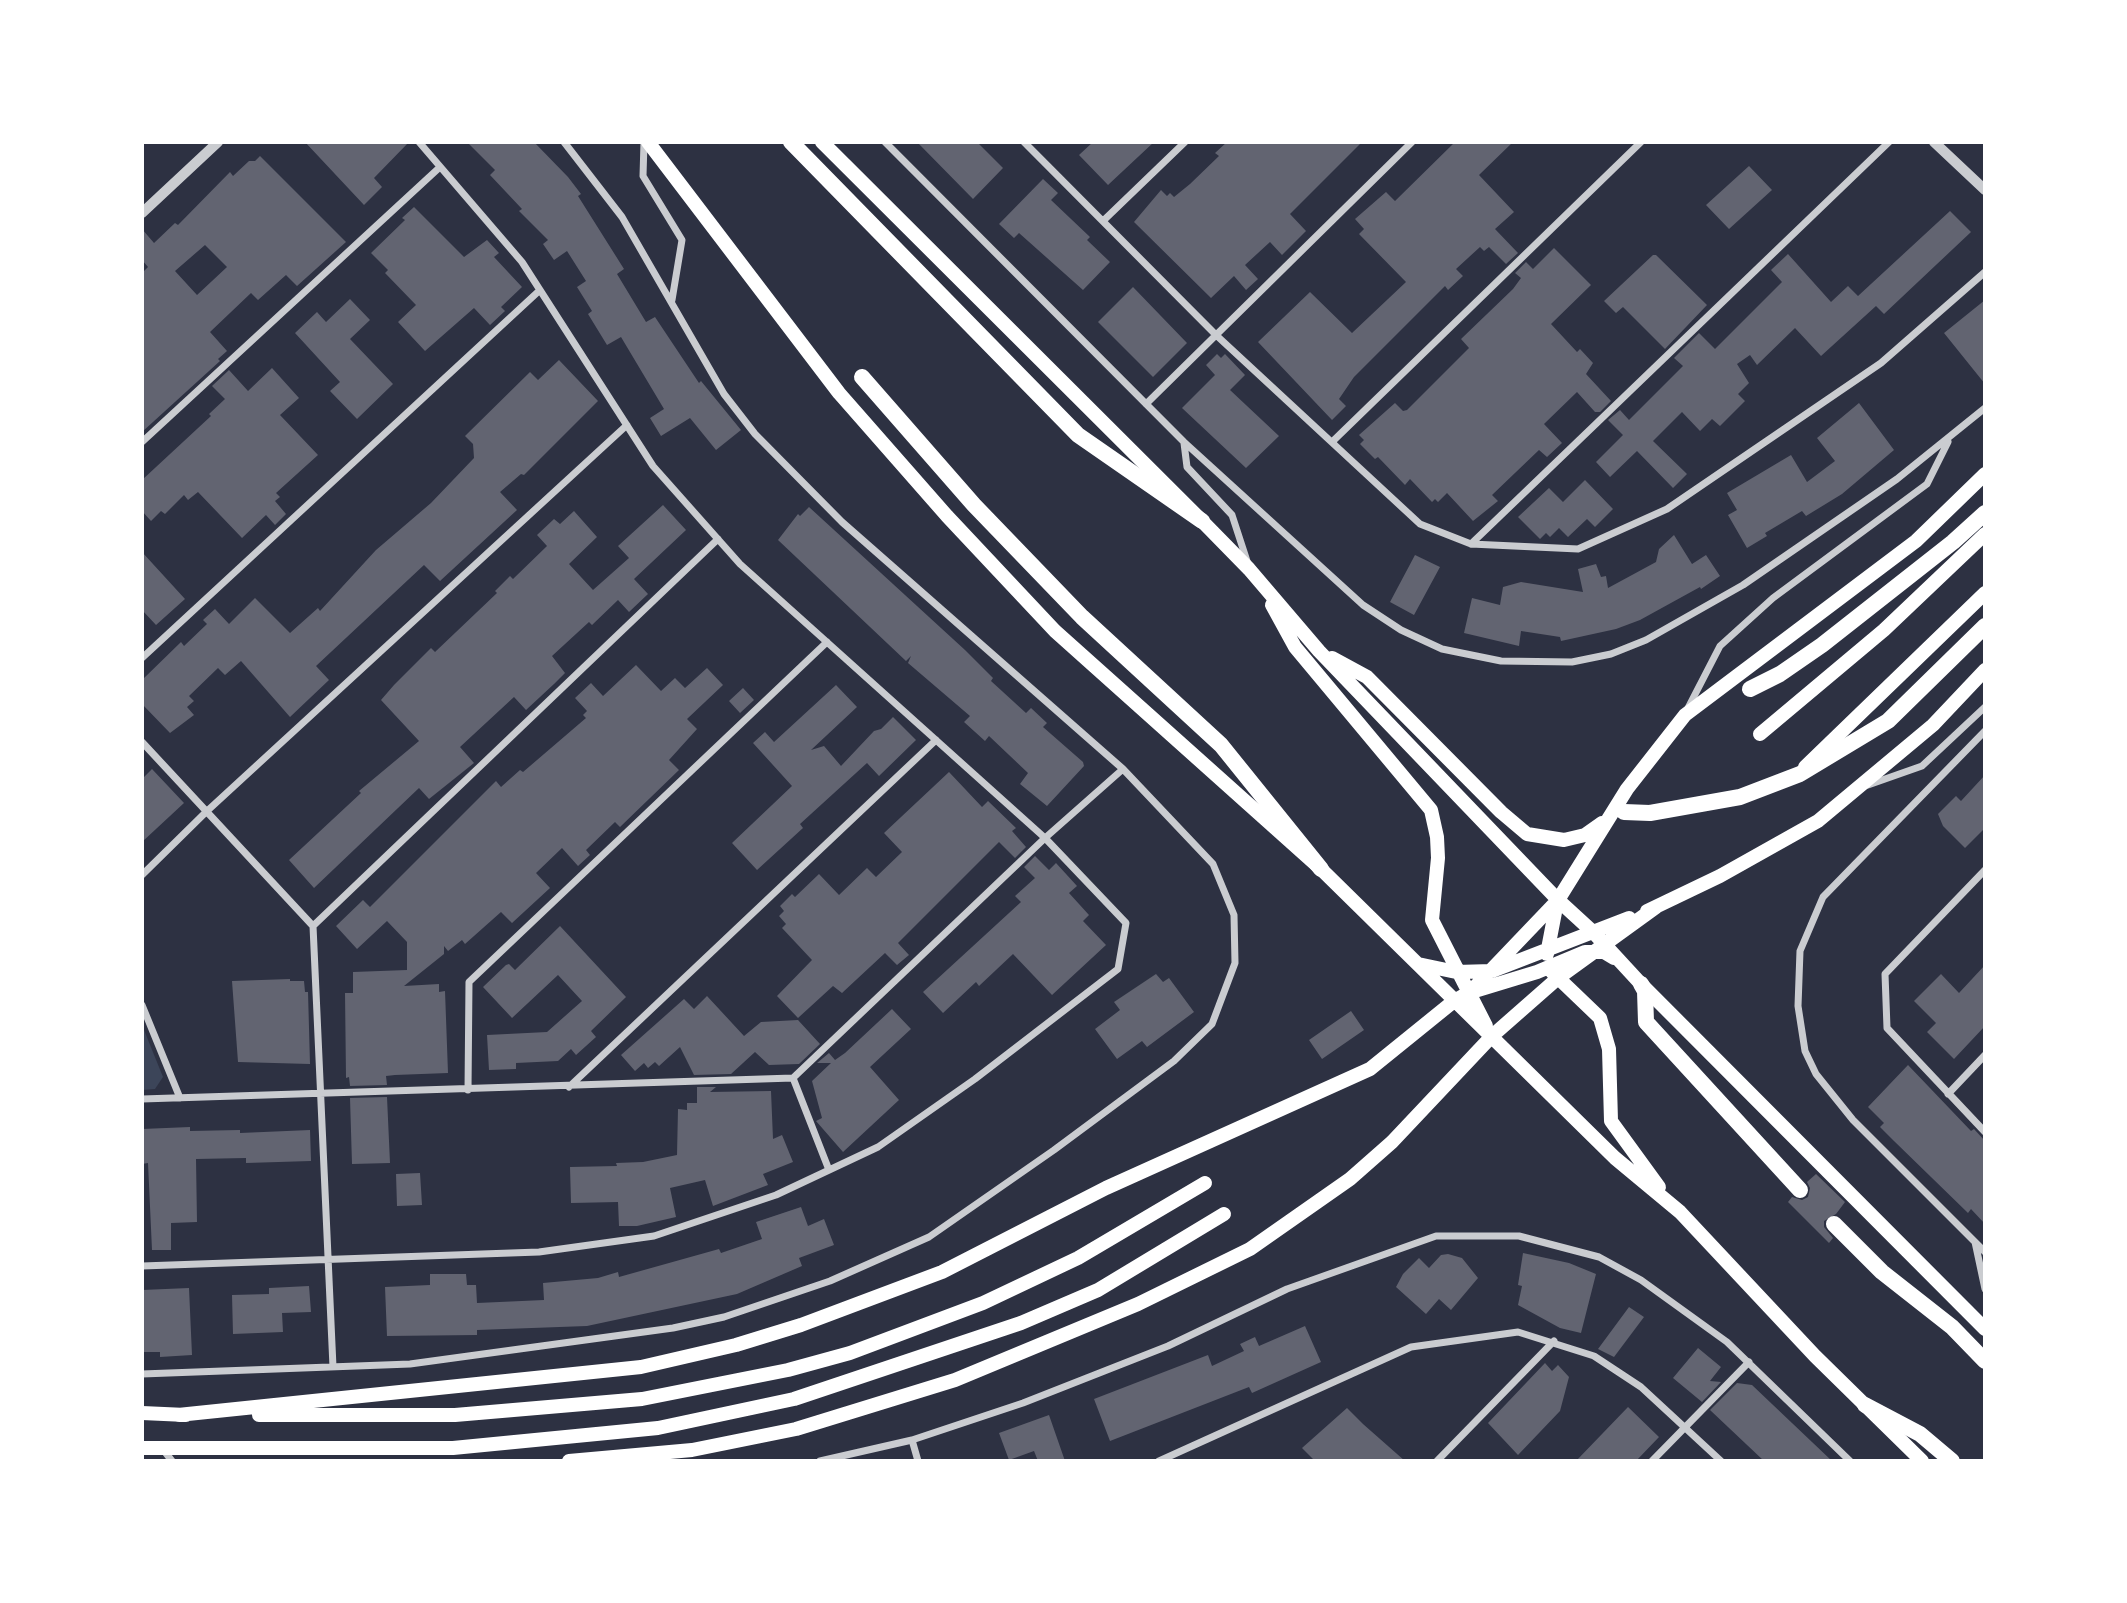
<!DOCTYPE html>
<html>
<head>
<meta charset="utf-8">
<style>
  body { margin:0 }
  #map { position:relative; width:2127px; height:1603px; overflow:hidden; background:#2d3142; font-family:"Sofia Sans Condensed",sans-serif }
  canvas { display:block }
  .frame { position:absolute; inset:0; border:144px solid #fff; pointer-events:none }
</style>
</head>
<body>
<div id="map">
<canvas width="2127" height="1603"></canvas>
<div class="frame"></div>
</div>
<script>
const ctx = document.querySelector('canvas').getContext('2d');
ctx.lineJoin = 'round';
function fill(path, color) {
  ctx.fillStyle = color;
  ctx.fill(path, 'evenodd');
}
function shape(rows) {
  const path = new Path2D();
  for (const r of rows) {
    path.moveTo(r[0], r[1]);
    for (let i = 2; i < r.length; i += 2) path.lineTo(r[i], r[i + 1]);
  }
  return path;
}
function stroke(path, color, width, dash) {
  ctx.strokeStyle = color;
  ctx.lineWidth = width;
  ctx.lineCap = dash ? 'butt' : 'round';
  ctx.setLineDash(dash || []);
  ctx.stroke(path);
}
const green = shape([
  [142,1025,163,1077,155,1089,142,1090]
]);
const building = shape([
  [305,142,409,142,374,178,382,187,364,205],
  [467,142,534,142,568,177,581,194,578,196,624,269,617,274,646,322,655,317,699,383,701,381,741,430,716,450,690,418,661,436,650,418,664,409,621,337,607,345,588,314,592,311,577,287,586,281,567,251,554,260,543,244,548,240,519,211,522,209,490,175,495,170],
  [917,142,977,142,1003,168,973,199],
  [1093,142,1154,142,1108,185,1079,155],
  [1227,142,1362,142,1290,214,1306,231,1282,255,1270,242,1245,265,1258,279,1246,290,1234,276,1211,298,1134,222,1161,190,1167,196,1170,193,1174,197,1190,184,1219,156,1215,153],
  [1455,142,1513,142,1479,175,1514,212,1495,229,1518,253,1506,264,1489,247,1484,251,1480,247,1456,269,1463,276,1448,290,1445,286,1354,377,1339,399,1346,406,1332,420,1258,342,1310,292,1352,333,1406,282,1359,234,1364,229,1355,219,1386,192,1395,201],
  [260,156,346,242,297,286,286,275,258,300,251,293,210,332,227,351,218,359,220,361,142,432,142,273,148,267,142,260,142,229,154,243,175,223,178,225,230,172,233,176,249,161,255,161],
  [205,245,227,267,197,295,175,271],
  [1749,166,1772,190,1729,229,1706,205],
  [1043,179,1058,193,1051,200,1090,237,1087,240,1110,262,1083,290,1019,233,1014,238,999,224],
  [414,207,464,257,487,240,499,253,494,257,522,287,501,307,505,311,490,325,474,308,425,351,398,322,416,305,385,273,388,270,371,253,405,220,402,218],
  [1950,211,1971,232,1884,314,1876,306,1821,356,1795,328,1757,365,1750,355,1737,364,1749,383,1738,394,1745,401,1720,426,1712,419,1700,431,1682,412,1653,441,1687,474,1673,488,1637,451,1610,477,1596,462,1623,435,1608,420,1620,410,1629,420,1683,366,1674,358,1699,333,1715,349,1782,282,1771,270,1788,254,1831,302,1848,286,1858,296],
  [1554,248,1591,285,1551,324,1577,352,1580,349,1593,363,1586,374,1611,401,1600,412,1595,412,1577,392,1544,424,1562,443,1547,457,1539,450,1492,495,1498,501,1473,521,1447,493,1438,502,1435,499,1432,502,1410,479,1405,485,1378,457,1375,459,1360,444,1364,440,1359,435,1395,403,1403,411,1407,410,1469,348,1461,339,1513,289,1521,278,1515,273,1526,262,1533,269],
  [1653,255,1656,255,1707,305,1665,349,1623,307,1616,313,1604,301],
  [1133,287,1187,343,1153,377,1098,322],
  [350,299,370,320,350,339,393,384,357,419,330,391,340,382,295,333,317,312,326,322],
  [1985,300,1985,384,1944,333],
  [1217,354,1221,358,1225,354,1245,375,1230,390,1279,436,1246,468,1182,408,1215,375,1206,365],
  [559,360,598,401,524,475,521,474,500,492,517,510,440,581,424,565,316,666,329,680,290,717,241,661,225,675,218,668,189,696,194,701,187,707,194,715,170,733,142,704,142,680,181,642,184,646,207,624,203,620,215,609,229,624,255,598,290,633,318,608,320,611,376,550,431,503,474,458,473,444,465,436,530,372,538,380],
  [272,368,299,398,280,415,318,455,276,493,280,497,275,501,286,514,275,525,266,515,242,538,198,492,188,500,184,495,165,514,161,511,151,521,142,511,142,480,211,416,209,414,225,399,212,386,229,370,248,391],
  [1859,403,1894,450,1842,494,1806,516,1802,511,1765,533,1767,536,1747,548,1728,515,1737,510,1727,493,1791,455,1807,482,1835,461,1817,438],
  [1585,480,1613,509,1595,527,1587,519,1568,537,1559,528,1550,537,1546,533,1540,539,1518,517,1549,488,1563,502],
  [663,505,686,530,634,579,648,594,629,612,618,600,592,625,589,622,552,656,565,673,554,684,526,710,514,697,460,747,474,763,429,799,419,788,314,888,289,860,361,793,359,791,419,741,381,700,394,685,431,648,435,652,497,593,495,591,510,576,513,579,547,546,537,535,554,519,560,524,574,511,597,537,569,564,593,590,629,558,618,546],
  [809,507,965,650,993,678,991,681,1026,713,1031,708,1047,723,1043,727,1083,762,1084,766,1047,806,1020,784,1028,773,989,736,985,741,964,722,970,716,908,663,911,656,906,661,778,540,798,514,800,516],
  [1674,535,1692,564,1706,555,1720,576,1701,589,1700,587,1640,620,1616,629,1561,641,1560,637,1521,631,1519,646,1464,633,1472,598,1500,605,1503,587,1521,582,1583,592,1578,569,1596,564,1601,577,1606,576,1608,588,1656,562,1659,549],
  [142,552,185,599,156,625,142,610],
  [1415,555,1440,567,1414,615,1390,602],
  [636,665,661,691,675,678,685,688,707,668,723,685,687,719,697,729,669,760,679,770,620,827,615,822,586,850,590,855,578,866,562,848,536,873,550,888,512,923,501,912,465,944,462,940,448,951,444,946,444,954,404,986,439,984,439,992,445,991,448,1073,395,1075,386,1076,387,1085,350,1086,349,1077,346,1078,345,993,353,993,353,972,407,970,407,942,387,921,357,949,336,926,363,900,370,907,496,781,501,787,520,770,523,772,586,718,583,715,587,711,575,698,591,683,603,696],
  [836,685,857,707,811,750,824,746,841,766,874,731,881,729,893,717,916,740,879,776,867,763,800,824,803,828,757,870,732,843,792,786,753,743,765,732,774,742],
  [743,688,754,700,740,713,729,701],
  [152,769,184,803,142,842,142,779],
  [949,772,982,807,988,801,1016,828,1012,831,1026,847,1015,858,999,842,898,943,909,955,897,965,885,953,842,993,833,986,798,1018,777,996,812,960,782,928,786,924,779,916,784,911,780,906,792,894,795,897,819,874,839,895,867,868,876,877,902,852,884,833],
  [1985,775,1985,828,1965,848,1943,826,1938,814,1956,796,1961,801],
  [1035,856,1049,870,1056,863,1077,886,1069,893,1089,915,1083,921,1106,945,1052,995,1013,954,979,986,976,982,943,1013,923,992,1021,902,1015,896,1035,878,1024,867],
  [560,926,626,997,591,1031,596,1037,576,1055,571,1049,558,1061,516,1063,516,1069,489,1070,487,1035,547,1032,582,1001,558,975,512,1018,483,987,506,965,509,964,515,970],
  [1985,965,1985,1026,1954,1059,1927,1032,1936,1023,1914,1001,1941,974,1959,993],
  [1156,974,1163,982,1169,978,1194,1012,1147,1047,1142,1041,1117,1059,1095,1029,1120,1010,1114,1002],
  [290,979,290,981,304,981,305,992,308,992,310,1064,238,1062,232,981],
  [707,996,744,1036,761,1022,798,1020,820,1044,799,1064,769,1065,755,1052,731,1074,694,1075,680,1047,659,1066,655,1062,648,1068,644,1063,635,1071,621,1055,684,999,694,1009],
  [892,1009,911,1029,870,1067,899,1100,843,1152,816,1121,822,1118,812,1081,831,1063,817,1063,829,1053,835,1060,845,1053],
  [1351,1011,1364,1030,1322,1059,1309,1040],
  [1908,1065,1971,1131,1974,1129,1985,1141,1985,1224,1971,1209,1968,1213,1894,1141,1880,1127,1884,1123,1868,1107],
  [697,1087,716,1087,710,1092,771,1091,773,1139,782,1135,793,1162,763,1174,768,1185,713,1206,705,1180,670,1188,676,1217,637,1226,619,1226,618,1202,571,1203,570,1167,617,1166,616,1163,643,1162,677,1155,678,1109,687,1110,687,1103,697,1103],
  [387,1097,390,1163,352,1164,350,1098],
  [190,1127,190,1131,240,1130,240,1133,310,1130,311,1161,246,1163,246,1158,196,1159,197,1222,171,1223,171,1250,152,1250,148,1163,142,1164,142,1129],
  [420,1173,422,1205,397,1206,396,1174],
  [1816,1174,1845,1202,1836,1214,1824,1221,1824,1227,1833,1238,1829,1243,1788,1202,1792,1197,1802,1200,1808,1197,1810,1188,1807,1182],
  [801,1207,808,1226,824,1219,834,1245,799,1258,802,1266,737,1294,587,1326,477,1330,477,1335,387,1336,385,1287,430,1285,430,1274,466,1274,467,1285,476,1285,477,1303,544,1300,543,1283,598,1278,618,1272,619,1277,719,1249,721,1253,762,1239,756,1222],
  [1523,1253,1569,1263,1596,1274,1581,1333,1560,1328,1518,1305,1522,1286,1518,1285],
  [1448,1254,1462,1258,1478,1278,1451,1310,1439,1299,1426,1314,1396,1287,1403,1274,1419,1258,1429,1268,1441,1255],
  [309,1286,311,1312,282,1313,283,1332,233,1334,232,1295,269,1294,269,1288],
  [189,1288,192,1355,160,1357,160,1352,142,1352,142,1290],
  [1629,1307,1644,1317,1614,1357,1598,1349],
  [1305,1326,1321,1362,1252,1393,1249,1387,1110,1441,1094,1399,1208,1355,1212,1366,1244,1351,1240,1344,1255,1337,1259,1346],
  [1698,1348,1721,1367,1710,1381,1721,1382,1702,1402,1673,1378],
  [1545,1363,1552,1371,1558,1365,1569,1377,1560,1411,1518,1455,1488,1423],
  [1737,1383,1752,1385,1832,1461,1764,1461,1710,1410],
  [1628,1407,1659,1437,1636,1461,1576,1461],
  [1347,1408,1363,1424,1405,1461,1315,1461,1302,1448],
  [1049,1415,1065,1461,1038,1461,1034,1451,1009,1460,999,1433]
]);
const minor = shape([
  [644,142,643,176,682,240,672,300],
  [885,142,1184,442,1363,605,1401,630,1442,649,1501,661,1572,662,1611,654,1646,640,1743,585,1897,479,1985,408],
  [1024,142,1216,335,1420,524,1471,544,1578,549,1667,509,1881,363,1985,272],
  [1103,221,1185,142],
  [1146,404,1412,142],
  [142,442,440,167],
  [1332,442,1641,142],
  [1184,443,1187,467,1232,515,1247,561],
  [1471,544,1889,142],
  [142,658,540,290],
  [1688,708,1720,646,1773,598,1927,484,1948,442],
  [1985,731,1823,897,1800,951,1798,1006,1805,1051,1816,1074,1853,1120,1985,1252],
  [142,742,313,926,333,1367],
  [1868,785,1922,766,1985,707],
  [1985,870,1885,974,1887,1028,1985,1132],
  [142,875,206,812,627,425],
  [313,926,718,539],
  [142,1005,180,1098],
  [793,1078,1045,838,1123,769],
  [569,1087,936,740],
  [468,1090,469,982,827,642],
  [1948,1094,1985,1055],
  [142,1099,793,1078,829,1170],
  [1975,1242,1985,1289],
  [142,1266,539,1252,654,1236,776,1195,878,1147,975,1079,1118,969,1126,923,1045,838,740,564,653,466,522,262,419,142],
  [142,1374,410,1364,673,1328,724,1317,830,1281,929,1237,1054,1150,1174,1061,1212,1024,1235,963,1234,915,1213,864,1123,769,842,522,755,434,724,394,622,217,564,142],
  [912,1440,918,1461],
  [162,1448,172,1461],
  [820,1461,912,1440,1023,1403,1168,1346,1287,1289,1436,1236,1519,1236,1599,1257,1641,1280,1727,1342,1850,1461],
  [1159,1461,1411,1347,1518,1332,1594,1356,1641,1387,1721,1461],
  [1437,1461,1554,1341],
  [1652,1461,1749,1362]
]);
const tertiary = shape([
  [1934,142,1985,190],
  [142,213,218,142]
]);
const trunk = shape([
  [648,142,839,393,947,516,1055,631,1321,869,1615,1158,1680,1212,1815,1356,1922,1461],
  [822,142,1202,521,1249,569,1319,651,1558,900,1594,933,1641,984,1985,1329],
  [1272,605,1295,647,1431,810,1437,837,1438,858,1432,920,1486,1026],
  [1332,658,1367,677,1501,812,1527,834,1564,840,1585,835,1602,823],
  [1760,734,1884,630,1985,534],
  [1805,767,1985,593],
  [1647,911,1720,876,1818,821,1933,725,1985,670],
  [1547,954,1557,902],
  [1418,964,1456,972,1492,971,1629,918],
  [1552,972,1600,1018,1609,1049,1611,1121,1659,1187],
  [1472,990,1558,900,1627,789,1685,715,1916,541,1985,474],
  [142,1413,186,1415],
  [178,1415,641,1367,736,1345,801,1325,942,1272,1106,1188,1370,1069,1454,1001,1468,993,1537,972,1585,952,1604,952,1614,958],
  [259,1415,455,1415,642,1399,788,1370,850,1353,983,1303,1078,1258,1205,1183],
  [142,1448,453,1448,658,1428,794,1399,1021,1323,1098,1290,1224,1214],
  [569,1461,692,1450,796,1429,955,1380,1138,1304,1250,1249,1350,1179,1392,1142,1492,1036,1558,978,1656,907]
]);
const motorway = shape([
  [791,142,1078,435,1202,521],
  [862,377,974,505,1082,617,1221,745,1321,869],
  [1750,689,1780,674,1822,645,1953,542,1985,513],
  [1624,812,1650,813,1740,797,1800,774,1888,721,1985,626],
  [1641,984,1645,991,1646,1022,1800,1190],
  [1834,1224,1882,1272,1952,1327,1985,1361],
  [1865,1405,1920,1434,1952,1461]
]);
fill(green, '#3c4559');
fill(building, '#626471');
stroke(minor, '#caccd0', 7);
stroke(tertiary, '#caccd0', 10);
stroke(trunk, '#fff', 14);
stroke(motorway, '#fff', 16);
</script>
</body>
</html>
